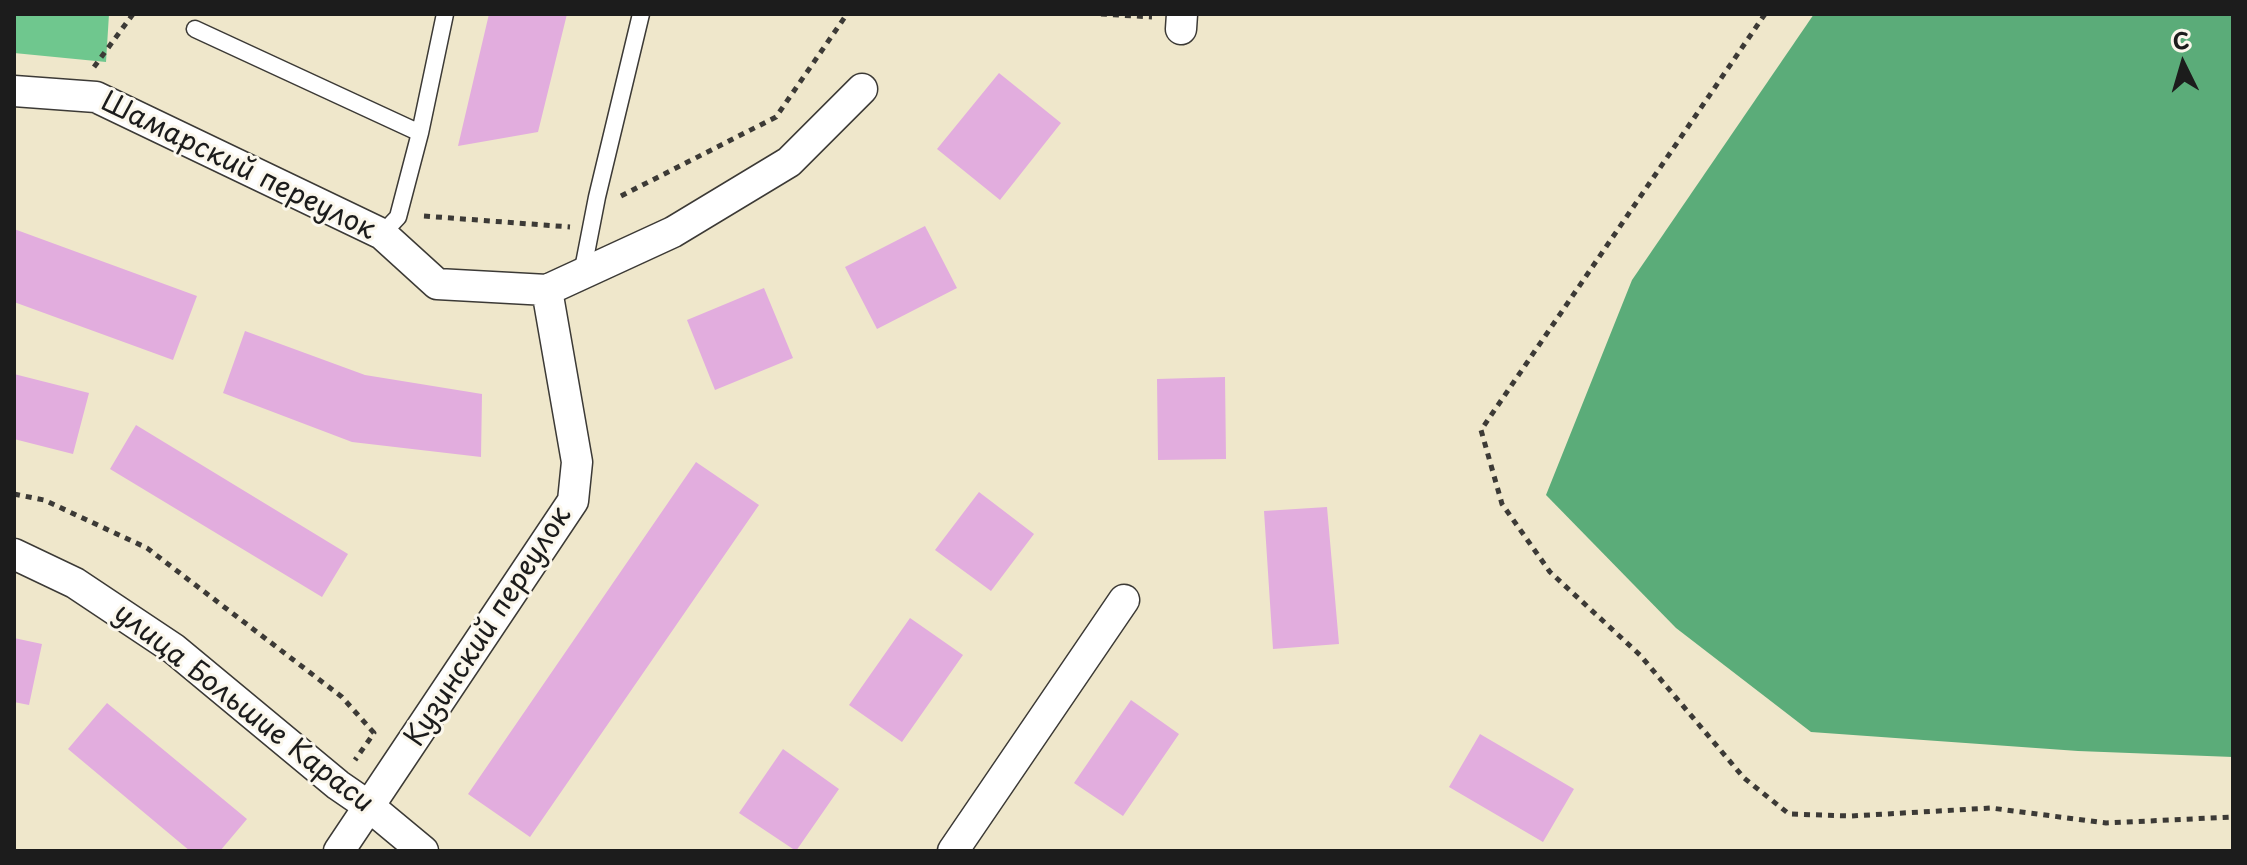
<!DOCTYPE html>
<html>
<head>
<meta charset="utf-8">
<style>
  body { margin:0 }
  #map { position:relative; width:2247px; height:865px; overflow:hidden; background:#efe7cb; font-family:"Playpen Sans",sans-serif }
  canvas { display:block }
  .frame { position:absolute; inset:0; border:16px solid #1c1c1c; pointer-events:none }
  .north { position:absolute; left:2143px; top:24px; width:80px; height:80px; -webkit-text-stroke:6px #fbf7ec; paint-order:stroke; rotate:355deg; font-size:22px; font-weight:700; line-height:32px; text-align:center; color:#1c1c1c }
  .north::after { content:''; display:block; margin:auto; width:28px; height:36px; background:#1c1c1c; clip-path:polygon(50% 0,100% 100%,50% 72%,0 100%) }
</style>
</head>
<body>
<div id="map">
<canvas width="2247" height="865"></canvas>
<div class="frame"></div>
<div class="north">С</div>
</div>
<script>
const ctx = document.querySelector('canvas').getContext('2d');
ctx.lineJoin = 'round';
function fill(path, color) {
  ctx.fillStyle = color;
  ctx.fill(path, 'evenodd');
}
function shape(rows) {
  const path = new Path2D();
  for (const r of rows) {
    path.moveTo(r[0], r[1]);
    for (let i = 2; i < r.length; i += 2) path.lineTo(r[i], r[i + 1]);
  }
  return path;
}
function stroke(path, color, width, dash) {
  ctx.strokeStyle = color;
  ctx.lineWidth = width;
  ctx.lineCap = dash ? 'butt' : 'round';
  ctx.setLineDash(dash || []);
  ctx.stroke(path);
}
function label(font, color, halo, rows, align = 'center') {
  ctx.font = font + ' "Playpen Sans",sans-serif';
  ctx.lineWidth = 6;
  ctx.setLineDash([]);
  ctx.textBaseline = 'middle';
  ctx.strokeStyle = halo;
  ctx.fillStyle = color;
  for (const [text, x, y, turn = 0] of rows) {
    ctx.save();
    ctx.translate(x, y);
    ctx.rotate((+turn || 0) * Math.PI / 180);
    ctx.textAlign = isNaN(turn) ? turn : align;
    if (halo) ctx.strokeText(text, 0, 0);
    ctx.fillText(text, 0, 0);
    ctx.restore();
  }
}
const green = shape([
  [14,14,109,14,106,62,14,53]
]);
const forest = shape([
  [1814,14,2233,14,2233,757,2078,751,1811,732,1676,628,1546,495,1632,280]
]);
const building = shape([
  [489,14,567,14,538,132,458,146],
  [999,73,1061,123,1000,200,937,149],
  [925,226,957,288,877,329,845,267],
  [14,229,197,296,173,360,14,302],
  [764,288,793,358,715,390,687,320],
  [245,331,365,375,482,394,481,457,352,442,223,393],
  [14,374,89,393,73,454,14,439],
  [1225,377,1226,459,1158,460,1157,379],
  [136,425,348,554,322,597,110,469],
  [696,462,759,505,530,837,468,794],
  [979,492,1034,534,991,591,935,550],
  [1327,507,1339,644,1273,649,1264,511],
  [910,618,963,655,902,742,849,705],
  [14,638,42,644,29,705,14,702],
  [1131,700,1179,734,1123,816,1074,783],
  [107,703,247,819,220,851,190,851,68,749],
  [1480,734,1574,789,1543,842,1449,787],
  [783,749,839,789,796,851,739,813]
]);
const path = shape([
  [1101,14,1152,17],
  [1765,14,1481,430,1502,504,1550,572,1640,655,1744,778,1789,814,1851,816,1991,808,2106,823,2233,817],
  [94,67,133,14],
  [621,196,776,117,847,14],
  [424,216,570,227],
  [14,494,44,500,147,548,342,697,374,733,355,760]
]);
const service = shape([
  [195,29,420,133],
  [382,234,398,217,420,133,445,14],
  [582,274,597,197,641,14]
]);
const minor = shape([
  [1181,29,1182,14],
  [14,91,96,97,382,234,437,284,547,290,673,232,789,162,862,89],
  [14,554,75,583,174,649,338,785,370,807,423,851],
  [339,851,573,501,577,462,547,290],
  [953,851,1124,600]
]);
const streetNames = [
  ["Шамарский переулок",238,167,26],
  ["Кузинский переулок",489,627,-57],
  ["улица Большие Караси",243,709,38]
];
fill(green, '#6fc78e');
fill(forest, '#5bac79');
fill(building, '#e2adde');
stroke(service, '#3c3a36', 19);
stroke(minor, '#3c3a36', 33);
stroke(path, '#3c3a36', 5, [6, 6]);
stroke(service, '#fff', 16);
stroke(minor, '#fff', 30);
label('28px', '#1c1c1c', '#fbf7ec', streetNames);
</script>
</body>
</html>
